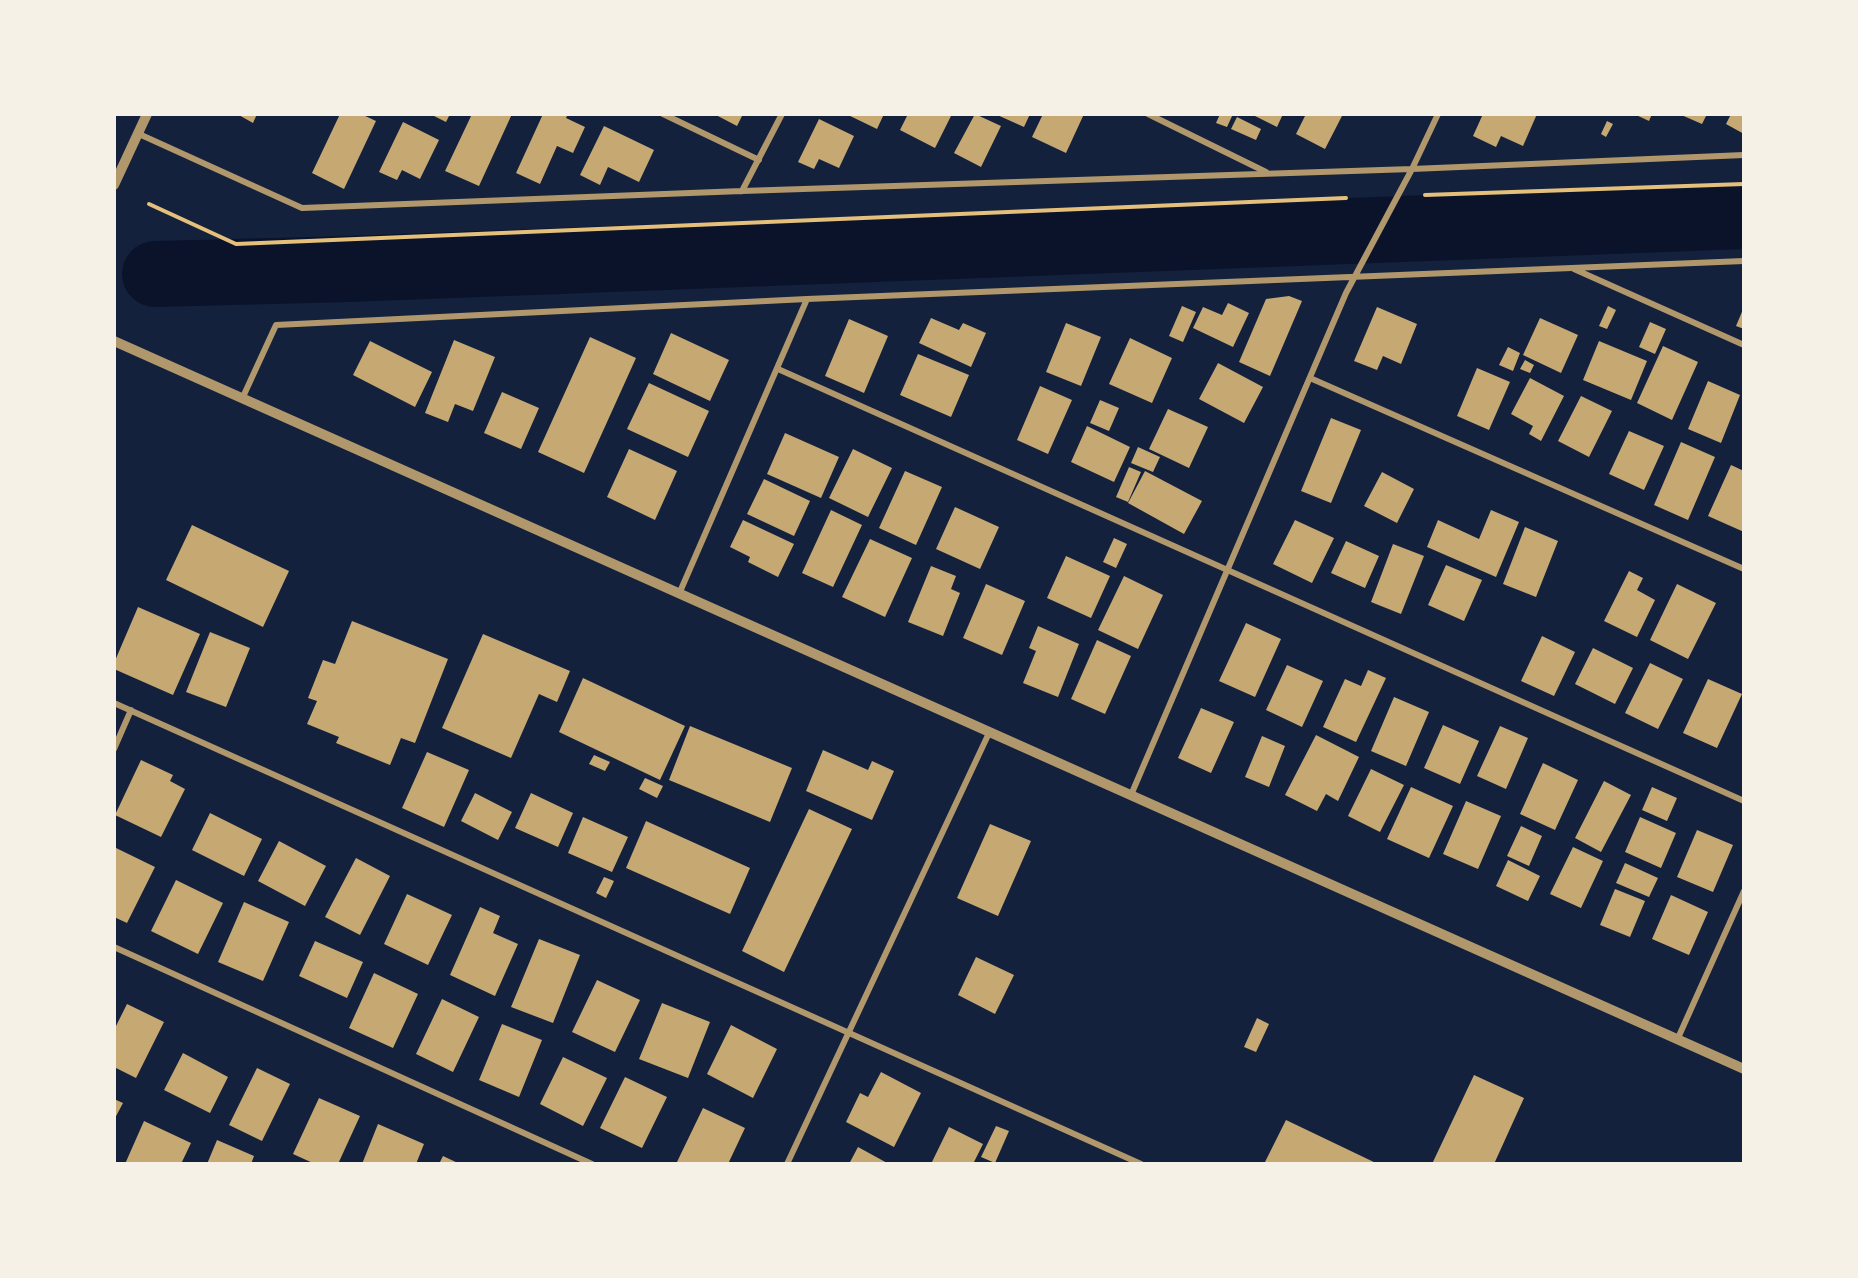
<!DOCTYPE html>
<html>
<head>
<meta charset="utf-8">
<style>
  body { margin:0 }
  #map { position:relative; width:1858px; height:1278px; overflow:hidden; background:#14213d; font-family:Lato,sans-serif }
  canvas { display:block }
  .frame { position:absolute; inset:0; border:116px solid #f6f1e7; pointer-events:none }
</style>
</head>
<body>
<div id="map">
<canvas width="1858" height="1278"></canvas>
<div class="frame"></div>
</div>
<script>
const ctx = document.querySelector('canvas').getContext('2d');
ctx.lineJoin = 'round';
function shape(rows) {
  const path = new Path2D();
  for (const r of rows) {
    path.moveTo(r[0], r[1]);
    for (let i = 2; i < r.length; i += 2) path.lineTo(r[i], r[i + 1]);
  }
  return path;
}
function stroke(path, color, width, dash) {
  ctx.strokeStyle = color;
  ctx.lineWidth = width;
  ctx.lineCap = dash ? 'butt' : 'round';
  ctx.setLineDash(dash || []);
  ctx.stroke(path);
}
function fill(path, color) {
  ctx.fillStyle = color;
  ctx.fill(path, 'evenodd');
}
const river = shape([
  [155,274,349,269,1744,216]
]);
const building = shape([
  [237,114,257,114,253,123],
  [340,114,361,114,376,121,344,189,312,173],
  [430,114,450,114,446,122],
  [472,114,512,114,479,186,445,171],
  [543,114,568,114,566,118,585,127,573,153,557,146,540,184,516,173],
  [714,114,743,114,737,126],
  [846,114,884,114,877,129],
  [908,114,952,114,935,148,900,130],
  [975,114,1001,126,981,167,954,153],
  [995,114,1030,114,1024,127],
  [1043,114,1084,114,1066,153,1032,137],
  [1220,114,1233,114,1227,127,1216,123],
  [1251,114,1283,114,1277,127],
  [1306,114,1343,114,1325,149,1296,134],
  [1483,114,1537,114,1523,146,1501,136,1496,147,1473,136],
  [1634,114,1652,114,1649,121],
  [1679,114,1707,114,1702,124],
  [1731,114,1744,114,1744,134,1726,124],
  [1237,117,1261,129,1256,140,1231,129],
  [819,119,854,136,839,168,819,159,814,169,798,162],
  [1607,121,1613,124,1606,137,1601,134],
  [403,122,439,140,420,179,402,170,397,180,379,172],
  [604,126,654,150,639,182,608,167,600,185,580,175],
  [1289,296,1302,301,1270,376,1239,362,1266,299],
  [1228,303,1249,313,1233,347,1193,328,1203,307,1222,315],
  [1182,306,1196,312,1183,342,1169,336],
  [1608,306,1616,310,1607,329,1599,326],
  [1377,307,1417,324,1401,364,1383,356,1377,370,1354,361],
  [1744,307,1744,329,1736,326],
  [931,318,959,330,963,323,986,333,971,367,919,343],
  [1540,318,1578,335,1561,373,1523,355],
  [849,319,888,336,864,393,825,376],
  [1650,322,1666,329,1655,354,1639,347],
  [1066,323,1101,337,1081,386,1046,372],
  [671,333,729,360,710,401,653,374],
  [590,337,636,358,584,473,538,452],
  [1130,338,1172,358,1152,403,1109,384],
  [454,340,495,357,473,411,455,404,448,422,425,413],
  [370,341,432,372,415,407,353,375],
  [1599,341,1647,361,1631,400,1583,380],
  [1663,346,1698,362,1672,420,1637,403],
  [1508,347,1520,353,1513,371,1499,365],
  [918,354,969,375,951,417,900,395],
  [1525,360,1534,365,1530,373,1520,369],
  [1218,363,1263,387,1244,423,1199,399],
  [1477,368,1510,382,1489,430,1457,416],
  [1530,378,1564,396,1541,441,1529,434,1533,426,1511,414],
  [1708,381,1740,395,1721,443,1688,429],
  [649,383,709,411,688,457,627,429],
  [1040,386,1072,400,1048,454,1017,440],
  [502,392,539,408,521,449,484,433],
  [1581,396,1612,411,1589,457,1558,441],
  [1100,400,1119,408,1109,431,1090,423],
  [1168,409,1208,427,1189,468,1149,449],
  [1331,418,1361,430,1331,503,1301,491],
  [1087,426,1130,447,1114,482,1071,462],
  [1629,431,1664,446,1644,490,1609,474],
  [785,433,839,457,821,498,767,474],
  [1681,442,1715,457,1688,520,1654,505],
  [1138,447,1160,457,1153,472,1131,463],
  [629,449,677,471,655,520,607,497],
  [853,449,892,468,868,517,829,498],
  [1731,465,1744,471,1744,532,1708,516],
  [1129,467,1141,472,1128,502,1116,497],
  [905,471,942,487,916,545,879,528],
  [1145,471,1202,501,1184,534,1128,503],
  [1382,472,1414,489,1397,523,1364,506],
  [764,479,810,501,794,536,747,514],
  [955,507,999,527,980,569,936,549],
  [831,510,862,525,833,587,802,573],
  [1491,510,1519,522,1496,577,1427,547,1438,520,1479,539],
  [743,520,794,544,778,577,748,562,750,557,730,547],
  [1295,520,1334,538,1312,583,1273,564],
  [192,525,289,571,263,627,166,580],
  [1525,527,1558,541,1536,597,1503,584],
  [1114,538,1127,544,1116,568,1103,562],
  [870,539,912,558,885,617,842,597],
  [1346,541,1379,556,1365,588,1331,573],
  [1393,544,1424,556,1401,614,1371,602],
  [1066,556,1110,576,1091,618,1047,598],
  [1446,565,1482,580,1464,621,1428,605],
  [931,566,956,576,951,589,960,593,943,636,908,622],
  [1629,571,1643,578,1637,590,1655,600,1637,637,1604,621],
  [1124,576,1163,595,1138,649,1098,630],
  [986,584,1025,601,1002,655,963,638],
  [1677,584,1716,603,1688,659,1650,640],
  [138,607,200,634,173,695,114,669,114,663],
  [352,621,448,659,415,743,401,738,390,765,336,743,339,737,307,724,317,701,308,698,323,660,335,664],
  [1246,623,1281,639,1255,697,1219,681],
  [1038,626,1079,644,1058,697,1023,683,1036,651,1029,648],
  [210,632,250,648,226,707,186,692],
  [483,634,570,671,557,702,539,694,511,758,442,728],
  [1542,636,1575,652,1554,696,1521,681],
  [1097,640,1131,656,1105,714,1071,699],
  [1593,648,1633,668,1615,704,1575,684],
  [1650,663,1683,679,1658,729,1625,713],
  [1287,665,1323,681,1302,727,1266,710],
  [1368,670,1386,678,1356,742,1323,727,1345,679,1361,686],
  [583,678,685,726,660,780,559,732],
  [1708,679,1742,694,1717,748,1683,733],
  [1394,697,1429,712,1406,766,1371,751],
  [1201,708,1234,722,1211,773,1178,758],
  [1443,725,1479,741,1460,784,1424,768],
  [690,726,792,768,770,822,669,780],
  [1500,726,1528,738,1506,789,1477,776],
  [1316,735,1359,757,1338,801,1326,794,1317,811,1285,795],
  [1262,736,1285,746,1269,787,1245,777],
  [823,750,868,770,872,761,894,771,872,820,806,791],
  [427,752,469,770,444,827,402,808],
  [594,755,610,762,605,771,589,764],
  [141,760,173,775,170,781,185,789,161,837,115,815],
  [1543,763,1578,780,1555,830,1520,814],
  [1371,769,1404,785,1380,832,1348,816],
  [645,778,663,786,657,798,639,789],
  [1604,781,1631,795,1601,852,1575,838],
  [1411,787,1453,806,1429,858,1387,839],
  [1652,787,1677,798,1667,821,1642,810],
  [475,793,512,812,498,840,461,821],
  [531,793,573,813,558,847,515,828],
  [1466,801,1501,816,1478,869,1443,854],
  [809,809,852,829,784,972,742,951],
  [210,813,262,839,244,876,192,850],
  [583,817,628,837,612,872,568,853],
  [1640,817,1676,833,1661,868,1625,852],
  [646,821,750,868,730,914,626,868],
  [990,824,1031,841,998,916,957,898],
  [1521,826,1542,836,1529,866,1507,856],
  [1697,830,1733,845,1713,892,1677,877],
  [279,841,326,866,305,906,258,881],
  [114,847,155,867,127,923,114,917],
  [1573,847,1603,861,1581,908,1550,894],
  [356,858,390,876,360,935,325,917],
  [1508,860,1540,876,1528,901,1496,886],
  [1625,863,1658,878,1649,897,1616,883],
  [604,877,614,881,606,898,596,893],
  [176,880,223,903,198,954,151,931],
  [1615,889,1645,901,1630,937,1600,925],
  [407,894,452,915,428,965,384,944],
  [1671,895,1708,912,1689,955,1652,939],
  [244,902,289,922,263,981,218,962],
  [480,907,500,916,493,933,518,944,495,996,450,975],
  [539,939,580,955,553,1023,511,1007],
  [315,941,363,962,347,998,299,976],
  [976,957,1014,975,995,1014,958,995],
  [374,973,418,994,393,1048,349,1028],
  [597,980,640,1000,615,1052,572,1032],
  [442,999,479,1017,453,1072,416,1054],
  [662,1003,710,1022,688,1078,639,1059],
  [127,1004,164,1022,136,1078,114,1067,114,1030],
  [1257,1018,1269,1024,1256,1052,1244,1047],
  [502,1024,542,1040,519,1097,479,1080],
  [731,1025,777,1049,753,1098,707,1074],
  [183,1053,228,1077,210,1113,164,1090],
  [563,1057,607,1078,583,1126,540,1104],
  [257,1068,290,1084,262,1141,229,1125],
  [881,1072,921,1093,894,1147,846,1122,860,1093,868,1097],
  [1474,1075,1524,1098,1494,1164,1432,1164],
  [625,1077,667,1097,642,1148,600,1128],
  [319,1098,360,1116,338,1164,315,1164,293,1154],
  [114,1099,123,1103,114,1120],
  [703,1108,745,1128,728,1164,676,1164],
  [1286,1120,1378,1164,1264,1164],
  [144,1121,191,1143,181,1164,125,1164],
  [378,1124,424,1144,416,1164,362,1164],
  [996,1126,1009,1131,995,1163,981,1157],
  [949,1127,983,1144,973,1164,931,1164],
  [217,1140,254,1156,251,1164,207,1164],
  [858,1147,889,1164,849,1164],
  [443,1156,460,1164,439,1164]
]);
const path = shape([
  [1425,195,1744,184],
  [149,204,236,244,1346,198]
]);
const minor = shape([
  [663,114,759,160],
  [1148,114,1266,172],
  [139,134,302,208,742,191,1412,169,1744,155],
  [742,191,782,114],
  [1574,269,1744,345],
  [778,369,1744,801],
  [1310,378,1744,569],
  [242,399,276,325,807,299,1744,261],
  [679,594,807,299],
  [114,703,1141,1164],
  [114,749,131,710],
  [1131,795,1346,293,1412,169,1438,114],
  [114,947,592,1164],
  [1678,1038,1744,891],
  [787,1164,989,733]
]);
const tertiary = shape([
  [114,185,147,114],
  [114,341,1744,1069]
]);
stroke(river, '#0b132b', 66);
fill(building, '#c6a872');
stroke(path, '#e5c07b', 4);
stroke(minor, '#b1986c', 6);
stroke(tertiary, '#b1986c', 10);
</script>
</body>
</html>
